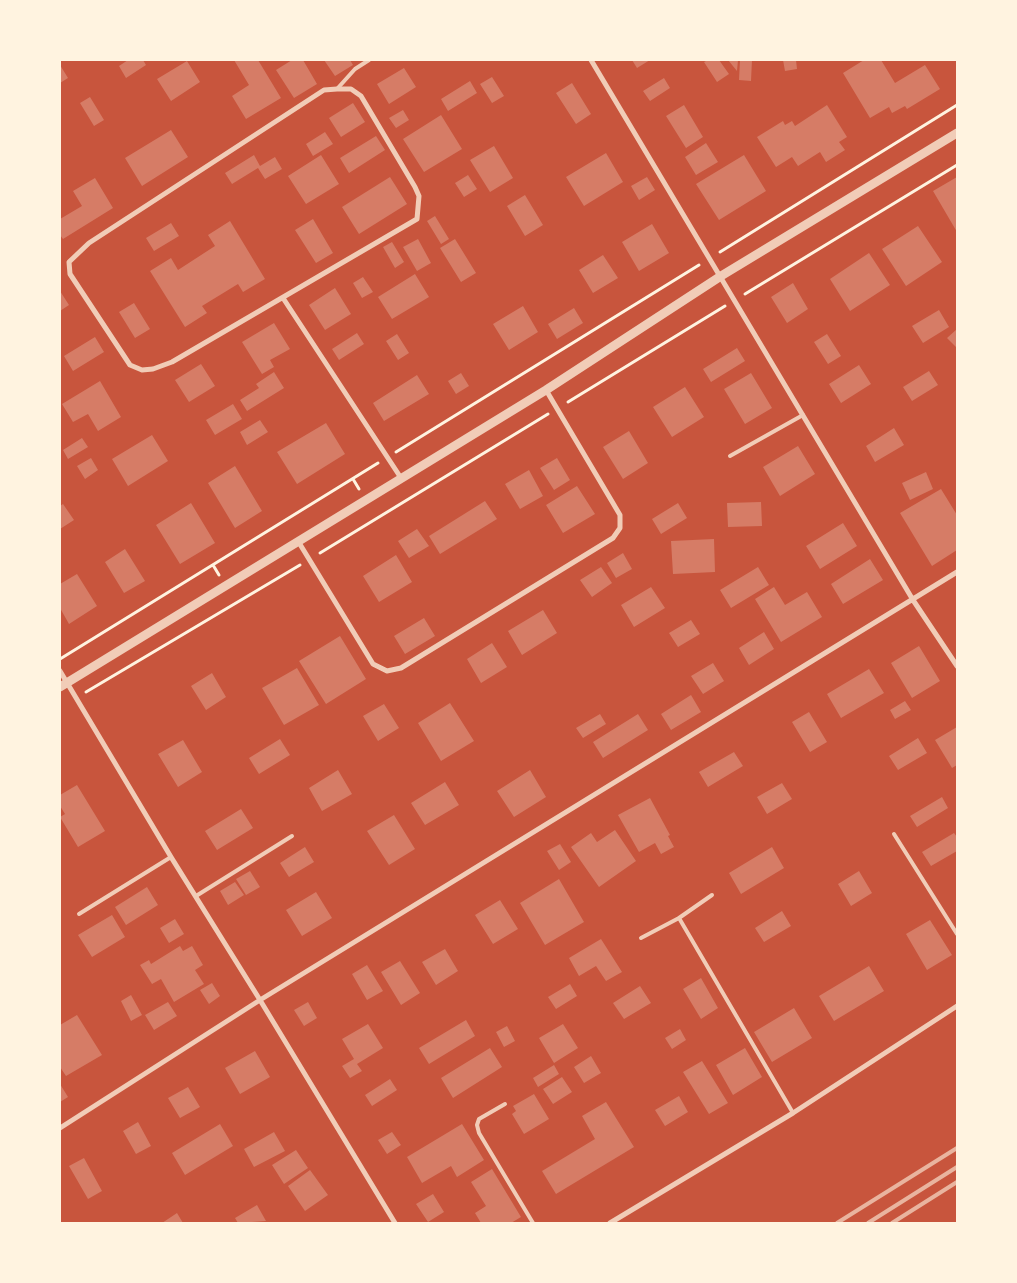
<!DOCTYPE html>
<html>
<head>
<meta charset="utf-8">
<style>
  body { margin:0 }
  #map { position:relative; width:1017px; height:1283px; overflow:hidden; background:#c8553d; font-family:"Alegreya Sans",sans-serif }
  canvas { display:block }
  .frame { position:absolute; inset:0; border:61px solid #fff3e0; pointer-events:none }
</style>
</head>
<body>
<div id="map">
<canvas width="1017" height="1283"></canvas>
<div class="frame"></div>
</div>
<script>
const ctx = document.querySelector('canvas').getContext('2d');
ctx.lineJoin = 'round';
function fill(path, color) {
  ctx.fillStyle = color;
  ctx.fill(path, 'evenodd');
}
function shape(rows) {
  const path = new Path2D();
  for (const r of rows) {
    path.moveTo(r[0], r[1]);
    for (let i = 2; i < r.length; i += 2) path.lineTo(r[i], r[i + 1]);
  }
  return path;
}
function stroke(path, color, width, dash) {
  ctx.strokeStyle = color;
  ctx.lineWidth = width;
  ctx.lineCap = dash ? 'butt' : 'round';
  ctx.setLineDash(dash || []);
  ctx.stroke(path);
}
const building = shape([
  [128,60,143,60,146,65,126,78,119,66],
  [234,60,258,60,281,98,246,119,232,96,249,85],
  [292,60,303,60,317,84,294,98,276,70],
  [324,60,350,60,353,65,335,76],
  [632,60,650,60,637,68],
  [708,60,719,60,729,74,717,82,704,62],
  [728,60,738,60,737,71],
  [740,60,752,60,751,81,739,80],
  [783,60,796,60,797,69,785,71],
  [864,60,881,60,895,83,925,65,940,89,907,109,905,106,892,113,889,107,870,118,843,73],
  [187,61,200,82,171,101,157,79],
  [60,65,68,78,60,83],
  [404,68,416,87,389,104,377,84],
  [492,77,504,96,492,103,480,84],
  [664,78,670,88,650,101,643,91],
  [470,81,477,93,448,111,441,99],
  [572,83,591,114,576,124,556,93],
  [90,97,104,120,94,126,80,103],
  [353,103,365,122,341,137,329,118],
  [684,105,703,137,686,148,666,116],
  [827,105,847,137,839,142,845,150,826,162,820,152,798,166,792,157,776,167,757,137,783,121,785,125,792,121,795,126],
  [403,110,409,120,396,128,389,118],
  [441,115,462,149,424,172,403,139],
  [171,130,188,157,142,186,125,158],
  [325,132,333,144,313,156,306,144],
  [376,136,385,150,349,173,340,158],
  [706,143,718,162,696,175,685,157],
  [494,146,513,178,490,192,470,160],
  [606,153,623,182,584,206,566,177],
  [254,155,260,166,275,157,282,169,265,179,258,168,232,184,225,173],
  [321,155,339,184,306,204,288,176],
  [744,155,766,191,719,220,696,184],
  [468,175,477,189,464,197,455,183],
  [390,177,407,204,359,234,342,207],
  [647,177,655,190,639,200,631,186],
  [957,177,957,232,933,191],
  [95,178,113,208,63,239,60,235,60,219,82,206,73,191],
  [525,195,543,225,525,236,507,206],
  [435,216,449,239,441,244,427,221],
  [313,219,333,253,316,263,295,230],
  [230,221,265,279,243,292,238,284,202,306,207,313,185,327,150,271,171,258,178,270,215,246,208,235],
  [171,223,179,236,154,251,146,238],
  [652,224,669,253,639,271,622,242],
  [918,226,942,262,906,286,882,249],
  [418,239,431,263,417,271,403,247],
  [455,239,476,273,461,282,440,248],
  [392,242,404,262,395,268,383,247],
  [869,253,890,285,850,311,830,279],
  [603,255,618,278,593,293,579,270],
  [415,274,429,297,392,319,378,297],
  [363,277,373,292,362,298,353,283],
  [793,283,808,309,787,323,771,297],
  [335,288,351,314,325,330,309,305],
  [60,291,69,305,60,311],
  [134,303,150,329,135,338,119,312],
  [523,306,538,332,509,350,493,324],
  [574,308,583,323,557,339,548,324],
  [939,310,949,327,923,343,912,326],
  [274,323,290,349,270,360,274,367,262,374,242,342],
  [957,329,957,348,947,338],
  [357,333,364,344,339,360,332,349],
  [397,334,409,353,398,360,386,341],
  [827,334,841,356,828,364,814,342],
  [95,337,104,352,73,371,64,356],
  [737,348,745,361,711,382,703,369],
  [201,364,215,386,189,402,175,380],
  [859,365,871,384,841,403,829,384],
  [929,371,938,385,912,401,903,387],
  [274,372,284,388,247,411,240,400,259,388,256,384],
  [461,373,469,386,456,394,448,381],
  [751,373,772,408,745,424,724,389],
  [417,375,429,394,384,421,373,403],
  [100,381,121,417,98,431,88,414,73,422,62,404],
  [685,387,704,417,672,437,653,407],
  [233,404,242,419,215,435,206,420],
  [260,420,268,432,247,445,240,432],
  [326,423,345,454,297,484,277,452],
  [894,428,904,445,875,462,866,446],
  [629,431,648,463,623,479,603,447],
  [152,435,168,461,128,486,112,459],
  [82,438,88,447,68,459,63,450],
  [798,446,815,474,780,496,763,467],
  [91,458,98,470,85,479,77,466],
  [557,458,570,480,554,490,540,468],
  [235,466,262,511,235,528,208,483],
  [529,470,543,496,520,509,505,484],
  [926,472,933,489,910,500,902,483],
  [577,486,595,514,563,533,546,505],
  [941,489,957,515,957,550,932,566,900,513],
  [485,501,497,519,440,554,429,536],
  [761,502,762,526,728,527,727,503],
  [191,503,215,543,180,564,156,525],
  [678,503,687,518,661,534,652,519],
  [63,504,74,520,60,529,60,506],
  [843,523,857,546,820,569,806,546],
  [417,529,429,546,409,558,398,541],
  [714,539,715,572,673,574,671,541],
  [125,549,145,581,124,593,105,562],
  [623,553,632,569,616,578,607,563],
  [396,555,412,582,379,602,363,576],
  [870,559,883,580,843,604,831,584],
  [601,567,612,583,592,597,580,580],
  [758,567,769,585,731,608,720,590],
  [77,574,97,606,69,624,60,608,60,584],
  [651,587,665,608,634,627,621,605],
  [774,587,785,605,807,592,822,617,781,642,755,599],
  [543,610,557,633,522,655,508,631],
  [424,618,435,636,405,654,394,636],
  [691,620,700,634,678,647,669,633],
  [764,632,774,649,749,665,739,648],
  [340,636,366,679,326,704,299,661],
  [492,643,507,667,481,683,467,659],
  [919,646,940,681,912,698,891,663],
  [713,663,724,681,703,694,691,676],
  [297,668,319,705,284,725,262,688],
  [869,669,884,693,841,718,827,694],
  [212,673,226,697,206,710,191,686],
  [691,695,701,712,671,730,661,714],
  [905,701,911,710,895,719,890,710],
  [450,703,474,741,441,761,418,723],
  [384,704,399,728,378,741,363,716],
  [809,712,827,742,810,752,792,722],
  [600,714,606,724,583,738,576,728],
  [638,714,648,730,603,758,593,742],
  [957,727,957,765,952,768,935,740],
  [918,738,927,753,898,770,889,756],
  [280,739,290,755,259,774,249,758],
  [183,740,202,772,178,787,158,754],
  [734,752,743,766,708,787,699,772],
  [338,770,352,794,322,811,309,788],
  [530,770,546,797,514,817,497,791],
  [445,782,459,805,425,825,411,803],
  [782,783,792,799,767,814,757,797],
  [77,785,105,831,78,847,60,817,65,814,60,806,60,795],
  [942,797,948,808,917,827,910,816],
  [650,798,670,835,668,836,674,847,661,854,655,843,639,852,618,815],
  [241,809,253,828,217,850,205,831],
  [394,815,415,849,389,865,367,831],
  [615,830,636,861,599,887,571,847,591,833,597,842],
  [954,833,957,837,957,851,931,866,922,852],
  [560,844,571,862,559,870,547,851],
  [305,847,314,862,289,877,280,863],
  [772,847,784,868,741,894,729,873],
  [250,871,260,887,246,895,236,879],
  [859,871,872,893,851,906,838,884],
  [559,879,584,922,545,945,520,903],
  [235,882,244,895,228,905,220,891],
  [147,887,158,905,126,925,115,907],
  [316,892,332,918,302,936,286,910],
  [500,900,518,929,493,944,475,915],
  [782,911,791,926,764,942,755,928],
  [112,915,125,937,92,957,78,935],
  [175,919,184,934,169,943,160,928],
  [930,920,952,955,927,970,906,934],
  [601,939,622,972,606,981,596,966,579,976,569,958],
  [180,946,183,951,192,946,203,965,195,970,204,984,174,1002,161,979,152,984,140,965,149,960,151,964],
  [445,949,458,971,436,985,422,962],
  [400,961,420,993,401,1005,381,972],
  [367,965,383,991,367,1000,352,974],
  [869,966,884,991,834,1021,819,996],
  [701,978,718,1008,701,1019,683,989],
  [212,983,220,996,209,1004,200,990],
  [570,984,577,996,556,1009,548,997],
  [640,986,651,1003,624,1019,613,1003],
  [131,995,142,1015,131,1021,121,1001],
  [168,1002,177,1016,154,1030,145,1015],
  [308,1002,317,1018,304,1026,294,1010],
  [794,1008,812,1038,772,1062,754,1032],
  [77,1015,102,1055,66,1076,60,1067,60,1025],
  [466,1020,475,1036,429,1064,419,1048],
  [368,1024,383,1048,357,1064,362,1071,350,1078,342,1066,354,1059,342,1039],
  [563,1024,578,1048,554,1063,539,1038],
  [507,1026,515,1041,504,1047,496,1032],
  [680,1029,686,1040,672,1049,665,1038],
  [490,1048,502,1067,453,1098,441,1078],
  [745,1048,762,1077,733,1095,716,1065],
  [255,1051,270,1077,240,1094,225,1068],
  [591,1056,601,1073,584,1083,574,1067],
  [702,1061,728,1103,709,1114,683,1072],
  [554,1065,559,1074,538,1087,533,1078],
  [562,1077,572,1092,553,1104,543,1089],
  [390,1079,397,1090,372,1106,365,1095],
  [60,1084,68,1097,60,1102],
  [188,1087,200,1107,180,1118,168,1098],
  [534,1094,549,1119,524,1134,512,1114,516,1111,513,1106],
  [679,1096,688,1112,665,1126,655,1110],
  [606,1102,634,1147,556,1194,542,1171,595,1139,582,1116],
  [138,1122,151,1146,136,1154,123,1131],
  [220,1124,233,1146,185,1175,172,1153],
  [462,1124,484,1160,457,1177,451,1166,422,1183,407,1157],
  [274,1132,285,1151,254,1167,244,1149],
  [392,1132,401,1145,387,1154,378,1140],
  [296,1150,308,1168,284,1184,272,1165],
  [84,1158,102,1191,88,1199,69,1166],
  [492,1169,521,1217,511,1223,481,1223,475,1213,486,1206,471,1182],
  [310,1170,328,1195,305,1211,288,1186],
  [433,1194,444,1212,428,1222,416,1204],
  [257,1205,266,1221,238,1223,235,1218],
  [177,1213,183,1223,162,1223]
]);
const path = shape([
  [720,252,957,105],
  [745,294,957,165],
  [568,402,725,306],
  [396,452,699,265],
  [353,479,359,489],
  [320,553,548,414],
  [213,565,219,575],
  [60,659,378,463],
  [86,692,300,565]
]);
const service = shape([
  [337,89,355,69,369,60],
  [730,456,803,415],
  [894,834,957,934],
  [196,896,292,836],
  [79,914,171,857],
  [679,918,712,895],
  [641,938,679,918,793,1113],
  [505,1104,479,1119,477,1125,479,1133,533,1223]
]);
const minor = shape([
  [591,60,913,600,957,666],
  [337,89,351,89,361,96,415,187,419,196,417,219,172,362,153,369,142,370,130,365,70,274,69,262,89,243,324,90,337,89],
  [283,298,401,478],
  [298,541,373,664,387,671,401,668,613,538,620,528,620,515,546,390],
  [60,671,171,857,260,1000,395,1223],
  [60,1128,260,1000,957,572],
  [610,1223,793,1113,957,1006]
]);
const tertiary = shape([
  [60,687,546,390,721,276,957,133]
]);
const rail = shape([
  [837,1223,957,1148],
  [868,1223,957,1167],
  [892,1223,957,1182]
]);
fill(building, '#d67c66');
stroke(path, '#fff3e0', 3);
stroke(service, '#f1ccb7', 4);
stroke(minor, '#f1ccb7', 5);
stroke(tertiary, '#f1ccb7', 9);
stroke(rail, '#e9b49f', 4);
</script>
</body>
</html>
